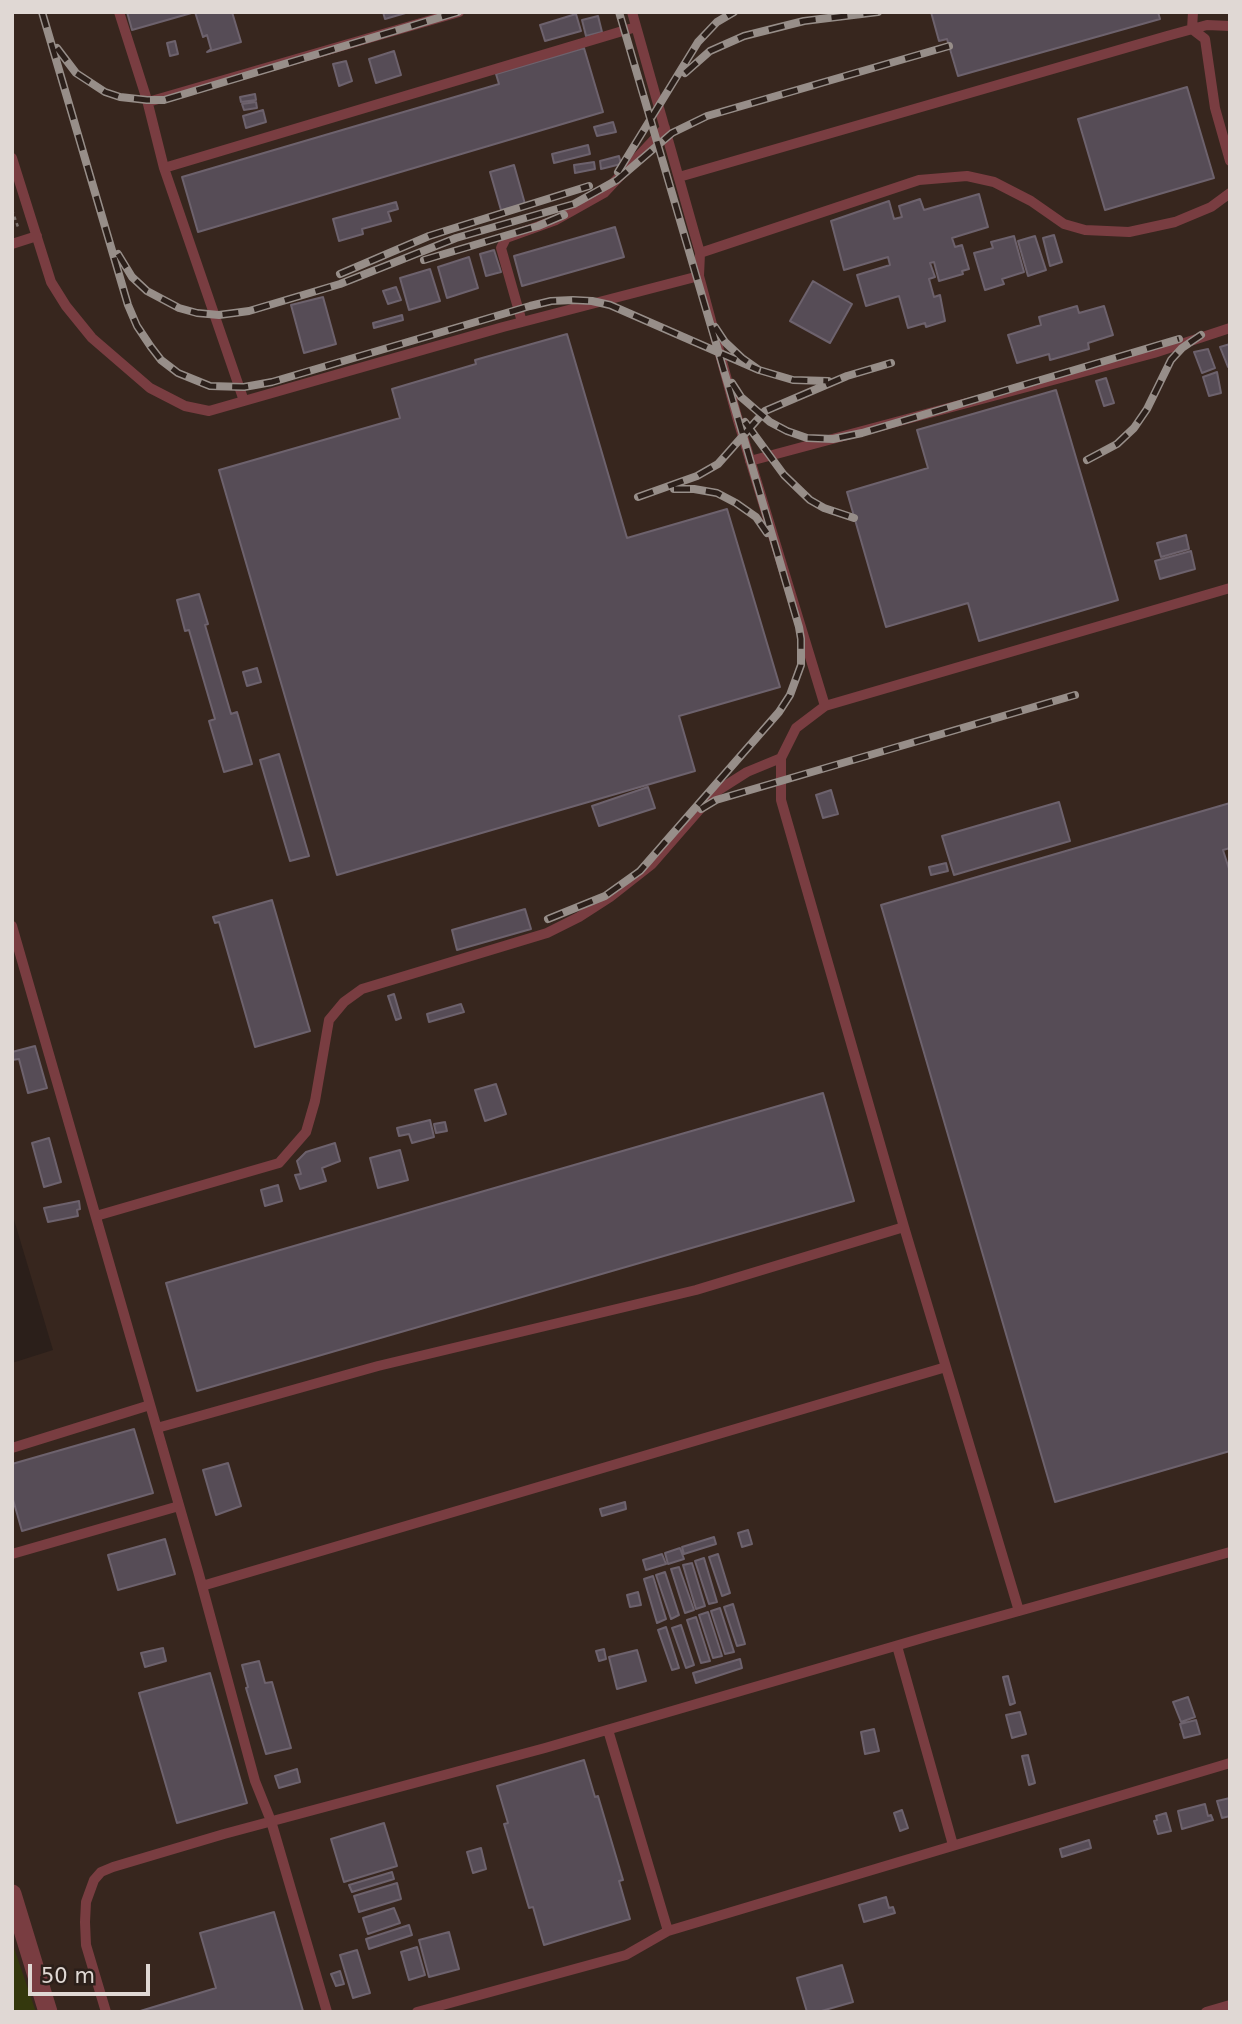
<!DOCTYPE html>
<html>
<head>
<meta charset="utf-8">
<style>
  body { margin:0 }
  #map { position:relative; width:1242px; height:2024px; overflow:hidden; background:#2b1f1a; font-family:"DejaVu Sans",sans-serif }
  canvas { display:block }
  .frame { position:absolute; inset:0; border:14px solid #e0d8d4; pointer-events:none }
  .scale { position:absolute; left:28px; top:1964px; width:122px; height:32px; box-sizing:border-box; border:4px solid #e0d8d4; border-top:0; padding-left:9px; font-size:21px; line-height:24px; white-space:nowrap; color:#e0d8d4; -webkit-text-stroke:5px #2b1f1a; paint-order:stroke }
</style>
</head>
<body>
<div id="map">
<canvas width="1242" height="2024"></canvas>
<div class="frame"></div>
<div class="scale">50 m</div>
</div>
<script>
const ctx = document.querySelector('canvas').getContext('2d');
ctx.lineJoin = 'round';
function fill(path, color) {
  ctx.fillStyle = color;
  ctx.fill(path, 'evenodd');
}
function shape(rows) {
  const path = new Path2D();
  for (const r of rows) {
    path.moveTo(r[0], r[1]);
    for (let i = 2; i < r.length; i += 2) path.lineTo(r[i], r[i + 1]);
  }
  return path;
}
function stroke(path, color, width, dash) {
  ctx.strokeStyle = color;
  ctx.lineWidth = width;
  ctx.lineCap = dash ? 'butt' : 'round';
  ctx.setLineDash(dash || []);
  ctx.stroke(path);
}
const built = shape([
  [12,12,1230,12,1230,2012,12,2012,12,1363,53,1350,12,1213]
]);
const green = shape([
  [12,1941,13,1945,36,2012,12,2012]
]);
const building = shape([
  [127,12,195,12,132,30,127,12],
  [195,12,232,12,241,42,207,52,211,49,207,35,203,37,195,12],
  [383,12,409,12,385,19,383,12],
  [931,12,1158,12,1160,19,958,76,947,39,939,41,931,12],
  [576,14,581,31,545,41,540,25,576,14],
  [598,16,602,32,586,36,582,20,598,16],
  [175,41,178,54,170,56,167,43,175,41],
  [584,48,603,112,198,232,182,177,499,84,496,74,584,48],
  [394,51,401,75,376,83,369,59,394,51],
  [346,61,352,81,339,86,333,64,346,61],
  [1187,87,1214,178,1105,210,1078,119,1187,87],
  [255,94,256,100,241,102,240,97,255,94],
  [256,102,257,108,244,110,242,104,256,102],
  [263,110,266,122,246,128,243,116,263,110],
  [613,122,616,132,597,136,594,127,613,122],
  [588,145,590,154,554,163,552,154,588,145],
  [619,156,621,164,601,169,600,161,619,156],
  [594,162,595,169,575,173,574,165,594,162],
  [514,165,525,204,501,210,490,172,514,165],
  [979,194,988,227,952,238,955,247,962,245,969,269,962,271,963,274,939,281,934,262,930,263,935,277,929,279,934,297,940,295,945,321,926,327,925,323,908,328,899,296,866,306,857,275,890,265,888,257,844,270,831,221,889,201,894,219,902,217,899,206,920,199,924,210,979,194],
  [396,202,398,209,388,212,391,221,362,229,363,234,339,241,333,219,396,202],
  [615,227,624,257,522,286,514,256,615,227],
  [1054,235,1062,262,1050,266,1043,238,1054,235],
  [1014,236,1024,272,1002,279,1004,284,985,290,974,253,993,248,991,242,1014,236],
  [1035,236,1046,270,1028,276,1018,241,1035,236],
  [494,250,501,272,486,276,480,254,494,250],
  [469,257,478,288,447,298,438,267,469,257],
  [430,269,440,301,409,310,400,278,430,269],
  [813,281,852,304,830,343,790,321,813,281],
  [396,287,401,300,388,304,383,291,396,287],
  [323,297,336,344,304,353,291,305,323,297],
  [1077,306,1079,313,1104,306,1113,335,1088,343,1089,349,1050,360,1049,354,1017,363,1008,335,1041,325,1039,317,1077,306],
  [402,315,403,320,374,328,373,323,402,315],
  [567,334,627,538,727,509,780,687,679,716,695,771,337,875,219,470,400,418,392,389,476,364,475,360,567,334],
  [1230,344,1230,367,1228,367,1220,347,1230,344],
  [1208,349,1215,368,1202,373,1194,352,1208,349],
  [1217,372,1221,393,1209,396,1203,377,1217,372],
  [1106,378,1114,403,1104,406,1096,381,1106,378],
  [1056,390,1118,600,979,641,968,603,886,627,847,492,928,468,917,430,1056,390],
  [1186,535,1189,549,1161,557,1157,543,1186,535],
  [1191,551,1195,569,1160,579,1155,561,1191,551],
  [199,594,208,624,205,625,231,714,237,712,252,764,224,772,209,721,215,719,189,630,185,631,177,600,199,594],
  [257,668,261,682,247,686,243,672,257,668],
  [279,754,309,856,290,861,260,760,279,754],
  [648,787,655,808,599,826,592,806,648,787],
  [831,790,838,814,823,818,816,795,831,790],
  [1059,802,1070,841,954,875,942,836,1059,802],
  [1230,803,1230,848,1223,850,1230,872,1230,1451,1055,1502,881,905,1230,803],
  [946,863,948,871,931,875,929,867,946,863],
  [272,900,310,1031,255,1047,219,922,215,923,213,917,272,900],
  [525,909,531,929,457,950,452,930,525,909],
  [394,994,401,1018,396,1020,388,996,394,994],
  [461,1004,464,1012,429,1022,427,1014,461,1004],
  [35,1046,47,1088,28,1093,19,1059,12,1060,12,1052,35,1046],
  [496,1084,506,1114,485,1121,475,1090,496,1084],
  [823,1093,854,1201,197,1391,166,1283,823,1093],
  [430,1120,434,1137,412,1143,409,1134,399,1136,397,1128,430,1120],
  [445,1122,447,1131,436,1133,434,1124,445,1122],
  [49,1138,61,1182,44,1187,32,1143,49,1138],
  [335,1143,340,1161,322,1168,326,1181,300,1189,295,1175,301,1174,297,1161,306,1152,335,1143],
  [400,1150,408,1180,378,1188,370,1158,400,1150],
  [278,1185,282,1201,265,1206,261,1190,278,1185],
  [79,1201,80,1209,77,1210,78,1216,48,1222,44,1208,79,1201],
  [134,1429,153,1493,22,1531,12,1496,12,1464,134,1429],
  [228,1463,241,1506,216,1515,203,1470,228,1463],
  [625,1502,626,1509,602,1516,600,1509,625,1502],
  [748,1530,752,1544,742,1547,738,1533,748,1530],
  [714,1537,716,1544,684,1554,682,1547,714,1537],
  [165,1539,175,1574,118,1590,108,1555,165,1539],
  [680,1548,684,1559,668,1564,665,1553,680,1548],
  [662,1554,666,1564,646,1570,643,1560,662,1554],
  [718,1554,730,1593,722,1596,709,1557,718,1554],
  [704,1558,717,1602,709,1604,695,1561,704,1558],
  [692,1563,705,1606,696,1609,683,1565,692,1563],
  [679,1567,694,1610,685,1613,671,1569,679,1567],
  [665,1572,679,1615,671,1619,656,1575,665,1572],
  [653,1576,666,1619,657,1623,644,1579,653,1576],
  [638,1592,641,1605,630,1607,627,1595,638,1592],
  [733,1604,745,1644,737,1646,724,1607,733,1604],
  [720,1608,734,1652,725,1654,711,1611,720,1608],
  [708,1612,722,1656,713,1658,699,1615,708,1612],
  [696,1617,710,1661,701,1663,687,1620,696,1617],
  [681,1625,694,1665,686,1668,672,1628,681,1625],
  [666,1627,679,1668,672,1670,658,1630,666,1627],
  [163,1648,166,1661,145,1667,141,1653,163,1648],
  [604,1649,606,1659,599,1661,596,1651,604,1649],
  [637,1650,646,1681,617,1689,609,1657,637,1650],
  [740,1659,742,1668,696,1683,693,1673,740,1659],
  [259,1661,265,1683,272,1682,291,1748,266,1754,246,1688,248,1687,242,1665,259,1661],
  [210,1673,247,1803,177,1823,139,1693,210,1673],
  [1008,1676,1015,1703,1010,1705,1003,1677,1008,1676],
  [1188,1697,1195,1717,1181,1722,1173,1702,1188,1697],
  [1020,1712,1026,1734,1012,1738,1006,1715,1020,1712],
  [1196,1720,1200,1734,1184,1738,1180,1724,1196,1720],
  [874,1729,879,1751,865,1754,861,1732,874,1729],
  [1028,1755,1035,1783,1029,1785,1022,1756,1028,1755],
  [584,1760,595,1797,598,1796,623,1880,619,1881,630,1919,544,1945,533,1907,529,1908,504,1824,508,1823,497,1786,584,1760],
  [297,1769,300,1782,279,1788,275,1776,297,1769],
  [1230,1798,1230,1816,1222,1818,1217,1801,1230,1798],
  [1205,1804,1208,1816,1211,1815,1213,1820,1182,1829,1178,1811,1205,1804],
  [902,1810,908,1828,900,1831,894,1813,902,1810],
  [1166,1813,1171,1831,1158,1834,1154,1821,1157,1820,1156,1816,1166,1813],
  [384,1823,397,1866,344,1882,331,1839,384,1823],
  [1089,1840,1091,1848,1062,1857,1060,1849,1089,1840],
  [481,1848,486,1869,473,1873,467,1852,481,1848],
  [392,1872,394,1879,352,1892,349,1885,392,1872],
  [397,1883,401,1899,359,1912,354,1896,397,1883],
  [886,1897,889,1908,893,1907,895,1913,864,1922,859,1905,886,1897],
  [394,1908,400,1923,368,1934,363,1918,394,1908],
  [274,1912,303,2011,137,2012,216,1988,200,1933,274,1912],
  [409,1925,412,1935,369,1949,366,1939,409,1925],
  [449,1932,459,1969,429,1977,419,1940,449,1932],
  [417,1947,425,1975,409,1980,401,1952,417,1947],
  [357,1950,370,1993,353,1998,340,1955,357,1950],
  [842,1965,853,2002,818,2012,807,2012,797,1978,842,1965],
  [340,1971,344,1984,336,1986,331,1974,340,1971]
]);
const path = shape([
  [12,210,18,227]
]);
const lane = shape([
  [119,12,147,100,164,168,244,401,503,327,699,276],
  [632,12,700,253,699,276,737,417,825,706],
  [1193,12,1192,29,1205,39,1215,108,1230,161],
  [148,102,459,12],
  [12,158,51,282,66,306,92,338,150,388,185,406,209,411,244,401],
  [164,168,636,27],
  [679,177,1167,36,1207,25,1230,26],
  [12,244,37,236],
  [700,253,919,180,967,176,994,182,1031,201,1064,224,1085,230,1129,232,1175,222,1211,207,1230,193],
  [522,322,501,248,506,238,556,220,604,193,665,128],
  [750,461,1154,353,1230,328],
  [12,926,198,1571,255,1781,271,1821,327,2012],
  [96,1216,279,1163,306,1132,315,1101,329,1020,344,1002,362,989,547,933,579,917,610,897,652,864,714,793,747,772,781,758],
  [157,1428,378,1366,696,1290,904,1227],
  [12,1448,150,1405],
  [12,1554,179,1506],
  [202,1586,946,1367],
  [1019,1611,904,1227,781,800,781,758,796,728,825,706,1230,588],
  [897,1646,953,1845],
  [608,1730,668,1931],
  [106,2012,86,1945,85,1922,86,1902,94,1880,101,1872,113,1867,224,1834,545,1748,933,1635,1230,1552],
  [417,2012,626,1955,668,1931,1230,1763],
  [1206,2012,1230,2005]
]);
const street = shape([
  [12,1894,48,2012]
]);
const rail = shape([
  [42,12,128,305,137,326,151,347,161,360,178,373,210,386,244,387,272,382,530,306,551,301,573,300,592,301,610,305,759,370],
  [57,48,76,73,105,92,120,97,147,100,164,100,458,12],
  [685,73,710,51,744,36,804,21,878,12],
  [618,172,698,42,717,22,734,12],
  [118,254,132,277,147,291,179,308,197,313,219,315,249,311,340,284,456,238,574,204,617,180,672,133,707,116,949,46],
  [424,260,538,226,564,215],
  [340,274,429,236,589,186],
  [715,327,725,342,742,358,759,370,793,380,828,381],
  [732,383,741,397,770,422,787,431,807,438,833,439,862,433,1179,339],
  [745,422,784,475,810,500,824,508,854,518],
  [1087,460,1117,444,1134,428,1147,409,1171,360,1182,348,1201,335],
  [674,489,694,489,717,493,736,503,756,517,767,533],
  [638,497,697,476,718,464,765,411,847,376,891,363],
  [701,809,716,800,1075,695],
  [548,919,605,896,640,871,779,712,790,695,801,665,801,639,799,627,619,12]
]);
fill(built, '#37261e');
fill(green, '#34380d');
fill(building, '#564c56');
stroke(building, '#6d626d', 2);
stroke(path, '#796f6a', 2.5, [3.5, 3.5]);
stroke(lane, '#793d41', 10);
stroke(street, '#793d41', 19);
stroke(rail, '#978e89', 8);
stroke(rail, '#2b1f1a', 5, [16]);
</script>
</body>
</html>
